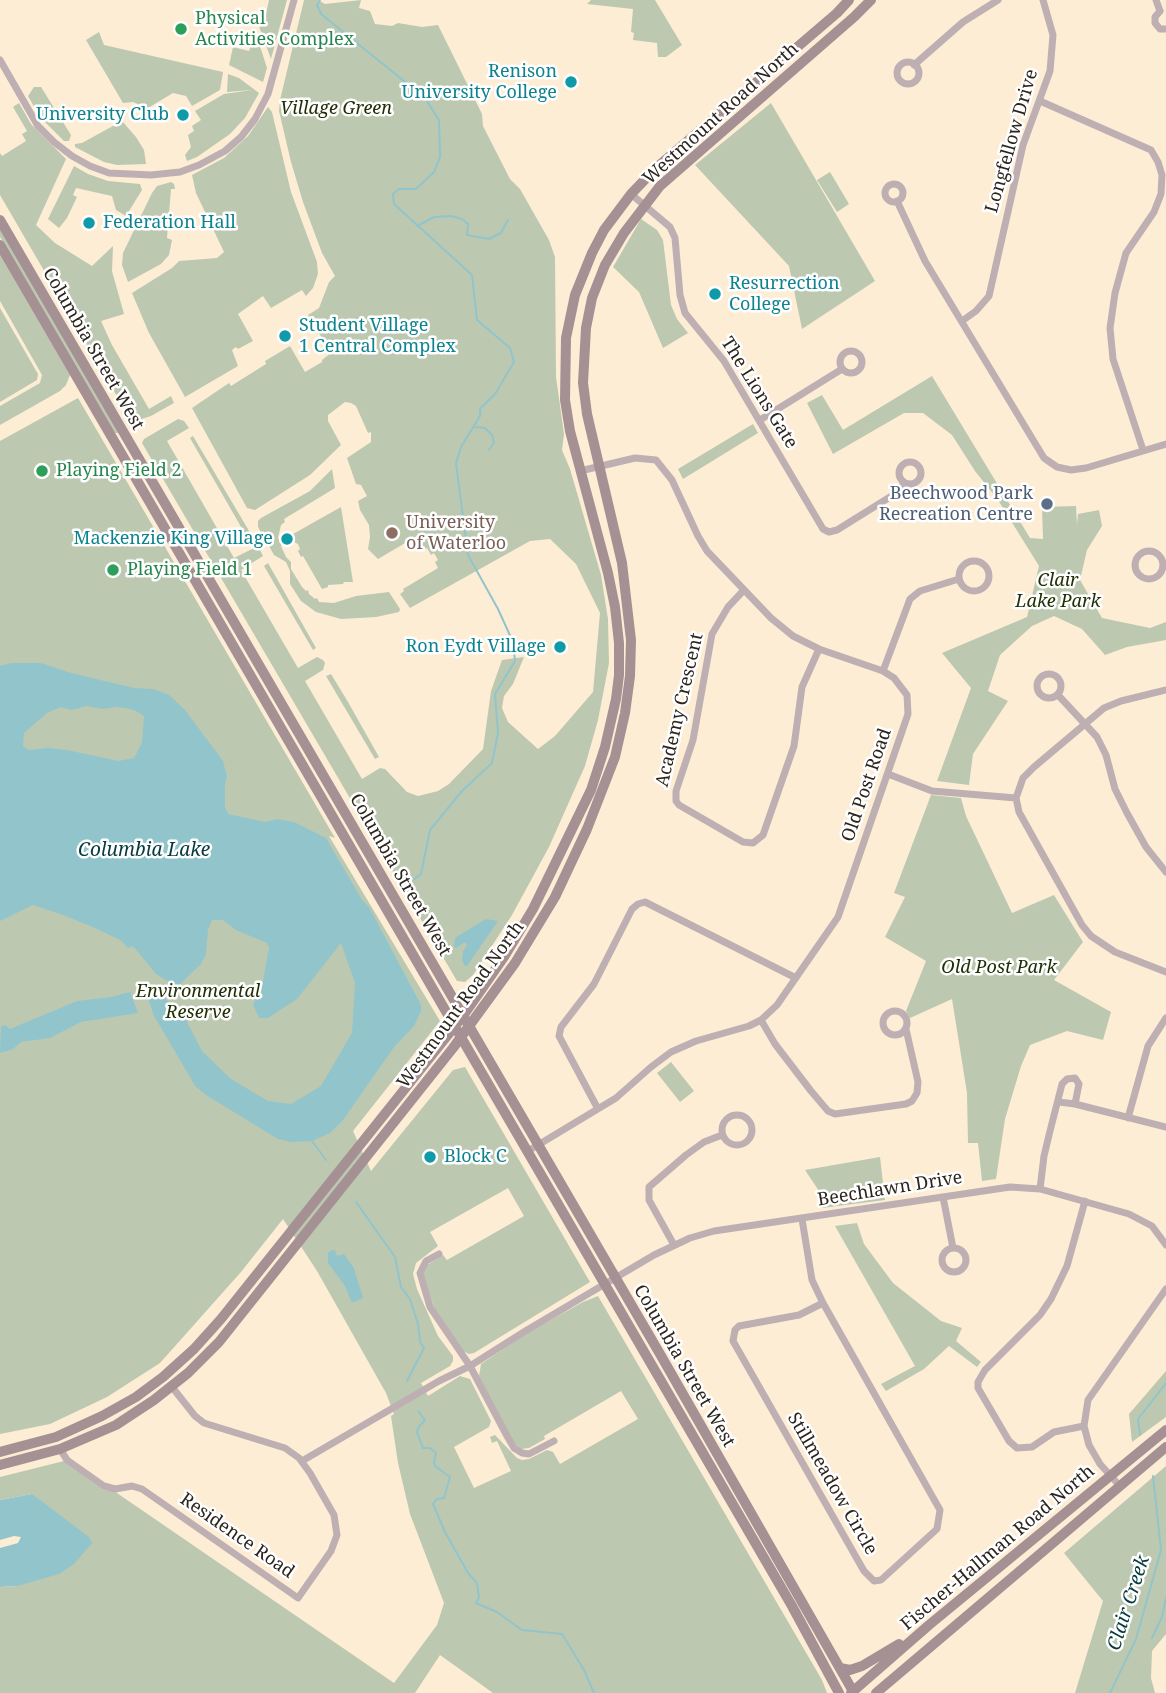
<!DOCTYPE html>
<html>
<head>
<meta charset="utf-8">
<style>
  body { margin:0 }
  canvas { display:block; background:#fdedd5 }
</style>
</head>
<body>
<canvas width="1166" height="1693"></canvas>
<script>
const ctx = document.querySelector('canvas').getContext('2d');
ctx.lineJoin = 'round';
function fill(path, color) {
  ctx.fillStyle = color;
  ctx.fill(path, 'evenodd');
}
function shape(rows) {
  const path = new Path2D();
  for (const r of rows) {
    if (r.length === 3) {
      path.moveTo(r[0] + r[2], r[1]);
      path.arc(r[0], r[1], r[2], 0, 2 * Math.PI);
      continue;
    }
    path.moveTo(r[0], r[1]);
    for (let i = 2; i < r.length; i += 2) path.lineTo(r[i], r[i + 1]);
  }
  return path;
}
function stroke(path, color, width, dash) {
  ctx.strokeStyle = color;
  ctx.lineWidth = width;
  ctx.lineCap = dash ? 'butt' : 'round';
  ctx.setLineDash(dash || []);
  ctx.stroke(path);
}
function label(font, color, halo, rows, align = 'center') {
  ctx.font = font + ' "Noto Serif",serif';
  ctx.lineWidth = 5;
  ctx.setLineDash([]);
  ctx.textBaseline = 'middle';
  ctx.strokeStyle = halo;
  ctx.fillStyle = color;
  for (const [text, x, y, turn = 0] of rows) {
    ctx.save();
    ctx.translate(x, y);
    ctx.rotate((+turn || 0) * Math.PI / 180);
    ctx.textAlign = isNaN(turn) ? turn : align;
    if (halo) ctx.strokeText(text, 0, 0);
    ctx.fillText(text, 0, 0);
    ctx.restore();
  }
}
const green = shape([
  [269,0,287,0,271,59,257,21,259,13,266,14],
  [304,0,318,0,325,4,361,0,359,8,370,11,375,24,392,26,398,23,422,27,438,25,482,114,483,126,510,179,520,189,549,240,555,257,556,377,564,434,562,450,570,469,601,575,608,619,609,663,598,720,585,766,549,847,512,915,473,975,465,982,457,981,142,443,144,439,178,419,184,421,189,428,167,441,234,558,258,546,263,556,241,570,298,668,317,657,323,660,325,663,323,670,305,681,362,779,380,768,385,769,407,792,418,796,438,791,449,784,483,749,491,691,502,660,524,657,513,684,504,696,502,708,508,722,538,749,555,736,593,692,600,613,576,564,550,539,530,541,410,608,400,594,404,591,403,589,438,568,435,562,438,560,434,553,431,555,427,548,424,549,420,543,416,545,412,539,378,559,368,549,370,537,369,525,360,510,358,501,367,496,361,485,356,484,347,458,371,442,371,432,368,433,356,406,351,403,345,402,328,415,328,421,341,445,310,475,255,510,247,508,192,408,229,383,231,386,266,364,265,361,290,346,305,372,322,362,322,360,331,353,308,315,319,308,329,282,335,276,322,253,303,202,291,162,279,111,280,100],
  [591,0,655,0,682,45,666,57,658,57,657,43,633,40,634,33,631,32,633,9,587,4],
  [99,32,104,45,223,72,220,90,192,106,186,96,173,93,148,108,133,102,123,103,86,40],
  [254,36,257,37,267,68,263,82,229,65,233,47,249,51],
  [228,74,239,78,259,93,245,118,230,134,197,157,187,161,185,155,191,147,188,135,194,131,192,126,201,120,195,111,224,94,252,90,227,92],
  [34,87,41,87,71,135,69,141,64,141,40,117,28,96],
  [19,103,31,124,66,159,36,225,55,243,92,266,113,246,112,271,124,314,101,321,112,345,149,409,171,396,174,403,151,416,132,422,0,195,0,153,2,156,26,141,22,134,27,131,13,107],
  [771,103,875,281,802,329,789,266,695,165],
  [268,107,272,112,291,192,317,262,318,274,313,288,306,296,302,290,271,308,263,296,238,314,253,341,238,349,236,347,232,350,238,366,185,397,149,333,132,293,172,268,179,261,217,258,224,252,196,193,192,175,224,158,248,136],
  [122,121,136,137,144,150,146,164,117,165,104,162,75,147,75,144,82,143],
  [74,166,88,174,108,181,140,184,142,190,126,216,116,210,112,196,76,188,73,195,77,197,67,218,59,228,48,219],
  [830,172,849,204,837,212,817,180],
  [171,182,174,184,175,189,171,189,167,238,172,240,169,255,161,264,128,282,122,265,123,253,152,193,157,186],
  [641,219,657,230,663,240,671,305,677,319,688,333,663,348,639,292,613,267],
  [0,228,118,431,118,433,114,433,0,237],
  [0,255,70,375,66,385,60,391,0,425,0,406,40,383,42,375,0,301],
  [0,308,38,374,37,380,0,402],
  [932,376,1030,538,1043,539,1042,507,1076,506,1077,525,1078,514,1099,510,1102,526,1087,550,1080,580,1102,618,1150,628,1166,622,1166,640,1127,647,1105,655,1082,629,1054,616,1032,626,1000,655,988,691,1008,701,973,754,969,785,937,781,971,688,942,653,1027,617,1039,566,998,500,975,471,952,435,923,413,904,413,833,454,807,403,822,395,843,430],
  [78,398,335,838,329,836,440,1021,353,1131,371,1171,453,1070,465,1067,590,1282,474,1353,469,1354,463,1351,434,1307,423,1276,424,1270,427,1265,443,1255,447,1260,524,1216,508,1188,430,1232,438,1246,416,1263,413,1274,417,1289,438,1336,453,1356,453,1361,450,1366,421,1383,428,1396,460,1376,470,1379,491,1421,489,1427,454,1447,474,1488,511,1471,497,1441,492,1443,490,1437,495,1435,517,1458,522,1460,529,1459,547,1450,553,1452,560,1464,638,1419,621,1391,544,1436,545,1439,529,1448,521,1449,514,1443,479,1376,481,1364,529,1332,583,1302,598,1296,822,1680,827,1693,493,1693,440,1655,415,1693,0,1693,0,1587,17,1586,32,1494,0,1500,0,1477,64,1461,104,1490,114,1491,394,1683,437,1625,444,1603,410,1514,398,1463,391,1416,394,1414,386,1393,317,1271,283,1219,241,1272,160,1363,107,1397,50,1424,0,1434,0,441],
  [753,424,758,433,683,479,678,469],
  [193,436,252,536,248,539,190,438],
  [332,469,335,488,284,519,285,522,281,525,278,538,283,544,281,546,286,557,291,562,291,569,302,587,306,591,308,590,309,594,315,599,317,598,319,602,334,603,356,596,389,592,400,609,399,612,376,617,341,619,316,612,301,601,290,584,290,571,286,562,274,555,258,527,258,521,261,518,310,491],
  [341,507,353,582,344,582,343,584,328,585,328,587,322,589,303,556,301,557,298,551,300,549,298,544,294,542,293,534],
  [268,563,316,648,313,650,264,566],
  [331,674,348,702,379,757,375,759,326,676],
  [931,795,961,798,966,816,1012,913,1054,895,1083,942,1054,980,1111,1012,1103,1040,1067,1031,1030,1045,1021,1066,1005,1119,996,1179,982,1181,978,1143,968,1143,967,1093,952,999,910,1018,906,1011,926,961,885,937,905,897,894,893],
  [671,1062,694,1091,680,1102,657,1073],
  [880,1157,885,1200,822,1208,819,1191,805,1170],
  [857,1223,864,1244,893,1283,941,1321,962,1328,956,1341,981,1362,977,1367,949,1346,924,1369,886,1391,881,1384,915,1366,835,1226],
  [1166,1371,1166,1417,1132,1442,1129,1414],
  [1166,1466,1166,1634,1152,1651,1151,1678,1155,1693,1075,1693,1103,1601,1064,1553]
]);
const water = shape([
  [11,663,41,663,71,673,134,688,153,689,169,695,185,710,223,761,227,777,225,784,225,807,228,814,265,822,277,819,294,822,326,838,362,900,369,907,421,1005,421,1011,414,1026,394,1047,343,1120,330,1133,312,1141,291,1142,278,1139,206,1095,195,1086,190,1077,154,1016,147,995,150,993,159,993,171,1004,183,1008,188,1024,202,1051,231,1079,268,1101,291,1104,321,1086,352,1033,355,983,341,943,297,999,268,1018,259,1018,253,1005,263,981,269,948,267,943,236,930,223,920,212,920,208,930,206,954,201,964,177,987,156,974,133,946,128,948,122,941,95,928,63,915,33,905,0,921,0,666],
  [87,706,103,709,116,707,125,708,134,710,144,716,142,743,134,758,118,761,67,750,48,748,29,750,23,746,24,733,47,713,61,707,71,710],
  [486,919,498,921,467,966,465,966,462,960,463,951,467,945,465,942,456,948,454,947,455,938],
  [130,992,138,1013,81,1022,50,1038,21,1042,13,1049,0,1053,1,1026,5,1025,10,1029,77,1001,111,997],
  [332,1250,335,1250,337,1256,344,1254,354,1268,363,1298,352,1303,345,1286,328,1263,328,1253],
  [32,1494,89,1537,92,1543,74,1564,59,1574,17,1586,0,1587,0,1548,18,1543,21,1537,14,1536,0,1540,0,1500]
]);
const stream = shape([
  [320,0,317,5,321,14,425,98,439,120,440,157,434,172,416,189,399,189,393,194,394,204,472,275,477,320,510,348,514,362,495,394,480,409,480,416,461,447,456,463,468,555,498,609,513,642,515,661,495,694,498,733,492,763,462,791,430,830,421,874,406,885],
  [417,226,434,217,451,216,462,219,468,224,467,235,489,239,501,233,508,220],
  [475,427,485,428,492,435,494,443,489,450],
  [312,1141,326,1160],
  [356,1202,395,1257,401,1287,410,1299,418,1324,420,1342,424,1348,407,1381],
  [418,1411,425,1420,418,1428,417,1432,423,1448,430,1448,436,1453,434,1462,435,1466,450,1477,444,1498,437,1499,433,1504,445,1532,468,1573,477,1583,479,1598,476,1603,497,1612,522,1630,562,1634,584,1670,594,1693],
  [1140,1435,1138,1419,1166,1383],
  [1152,1638,1162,1617,1166,1598],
  [1110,1693,1136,1639,1161,1550,1153,1476]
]);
const minor = shape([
  [1156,0,1160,11],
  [1160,11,1155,17,1155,23,1160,29,1166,29],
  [0,60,38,126,54,142,72,156,90,166,109,173,151,175,180,172,199,165,225,151,241,137,255,119,268,94,294,0],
  [908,73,11],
  [914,65,963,22,998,0],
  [1040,101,1151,150,1158,162,1162,175,1161,194,1154,212,1126,253,1115,293,1110,328,1113,359,1143,450],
  [894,193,9],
  [631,194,670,227,675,238,680,295,685,313,724,361,823,529,829,532,837,530,898,492,904,483],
  [897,201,925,261,1044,458,1057,467,1071,470,1086,468,1166,444],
  [962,321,976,311,989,296,1023,145,1050,71,1053,35,1043,0],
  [851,362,11],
  [760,420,842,369],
  [910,473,11],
  [1149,565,14],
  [974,576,15],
  [744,590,728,607,712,634,693,740,676,791,676,801,679,805,743,842,753,843,763,835,794,746,802,687,819,649],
  [883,671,910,599,920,591,959,579],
  [1049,686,12],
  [1166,690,1121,701,1104,708,1034,767,1023,778,1016,798,1019,812,1082,925,1091,936,1115,952,1166,972],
  [1058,695,1097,737,1106,755,1115,789,1127,813,1146,847,1166,872],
  [888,774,932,791,1016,798],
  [895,1023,12],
  [761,1020,775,1044,811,1091,828,1111,835,1114,906,1104,912,1101,917,1093,918,1082,906,1029],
  [1059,1102,1075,1104,1166,1127],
  [598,1109,559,1036,561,1027,594,984,632,909,638,904,645,902,796,978],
  [737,1130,15],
  [1128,1118,1148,1046,1166,1018],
  [528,1151,616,1098,651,1067,671,1052,696,1041,749,1026,761,1020,777,1005,838,917,908,714,907,695,894,678,883,671,819,649,793,636,771,618,707,551,698,536,672,480,656,460,635,458,580,471],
  [1040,1189,1044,1156,1050,1131,1062,1084,1067,1079,1075,1078,1079,1084,1075,1104],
  [943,1197,953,1248],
  [802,1219,812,1280,823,1303,799,1315,739,1326,735,1330,733,1341,864,1571,874,1581,881,1580,937,1529,940,1510,823,1303],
  [674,1245,649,1200,649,1187,686,1155,704,1142,722,1135],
  [954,1260,12],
  [439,1254,426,1261,420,1273,430,1307,470,1366,507,1436,514,1448,522,1453,529,1454,554,1441],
  [1084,1426,1054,1432,1032,1447,1017,1448,1009,1441,978,1388,978,1382,985,1370,1040,1315,1051,1299,1067,1266,1085,1201],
  [60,1449,67,1460,104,1486,115,1489,132,1486,142,1489,298,1598,331,1551,337,1535,334,1515,310,1473,299,1458,285,1448,204,1423,195,1416,172,1387],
  [302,1461,439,1381,470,1366,527,1330,654,1255,690,1238,714,1231,1010,1187,1040,1189,1129,1214,1152,1226,1166,1245],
  [1119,1485,1100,1464,1089,1445,1084,1426,1088,1400,1166,1289]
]);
const secondary = shape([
  [0,220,660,1354,854,1693],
  [0,245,792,1606,839,1693],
  [0,1452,56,1437,102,1416,136,1397,163,1377,194,1349,221,1319,463,1016,504,957,533,909,591,790,605,747,616,699,619,675,619,643,615,607,608,573,570,431,565,400,566,338,575,295,592,253,604,230,631,194,656,168,837,13,849,0],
  [0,1465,60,1449,116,1425,154,1400,188,1373,219,1342,453,1048,515,963,555,897,587,829,615,757,625,713,630,676,631,640,622,563,587,414,583,383,586,328,592,298,605,265,624,233,660,186,854,17,871,0],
  [840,1668,850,1670,862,1666,899,1644],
  [851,1693,929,1625,1166,1430],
  [876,1693,1166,1447]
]);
const markers = [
  [181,29,7,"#2e9e5b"],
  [571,82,7,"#0f9aa8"],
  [183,115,7,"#0f9aa8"],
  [89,223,7,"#0f9aa8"],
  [715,294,7,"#0f9aa8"],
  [285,336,7,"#0f9aa8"],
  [42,471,7,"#2e9e5b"],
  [1047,504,7,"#5c6f8a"],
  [392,533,7,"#8d6e63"],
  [287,539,7,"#0f9aa8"],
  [113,570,7,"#2e9e5b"],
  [560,647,7,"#0f9aa8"],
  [430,1157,7,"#0f9aa8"]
];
const leisureNames = [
  ["Physical",195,19],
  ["Activities Complex",195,40],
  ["Playing Field 2",56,471],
  ["Playing Field 1",127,570]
];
const cultureNames = [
  ["Renison",557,72],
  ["University College",557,93],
  ["University Club",169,115],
  ["Federation Hall",103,223,"left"],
  ["Resurrection",729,284,"left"],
  ["College",729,305,"left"],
  ["Student Village",299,326,"left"],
  ["1 Central Complex",299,347,"left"],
  ["Mackenzie King Village",273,539],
  ["Ron Eydt Village",546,647],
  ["Block C",444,1157,"left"]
];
const parkNames = [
  ["Village Green",336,109],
  ["Clair",1058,581],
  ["Lake Park",1058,602],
  ["Old Post Park",999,968],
  ["Environmental",198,992],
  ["Reserve",198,1013]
];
const streetNames = [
  ["Westmount Road North",721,114,-42],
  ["Longfellow Drive",1012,141,-74],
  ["Columbia Street West",93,349,60],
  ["The Lions Gate",759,393,58],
  ["Academy Crescent",680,710,-77],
  ["Old Post Road",867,785,-71],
  ["Columbia Street West",400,875,60],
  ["Westmount Road North",461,1005,-54],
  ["Beechlawn Drive",890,1189,-9],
  ["Columbia Street West",684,1366,60],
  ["Stillmeadow Circle",832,1484,60],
  ["Residence Road",237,1536,35],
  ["Fischer-Hallman Road North",998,1548,-40]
];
const serviceNames = [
  ["Beechwood Park",1033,494],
  ["Recreation Centre",1033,515]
];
const educationNames = [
  ["University",406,523],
  ["of Waterloo",406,544]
];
const waterNames = [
  ["Columbia Lake",144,851],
  ["Clair Creek",1129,1603,-72]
];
fill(green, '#bdc8b1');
fill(water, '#91c5cb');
stroke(stream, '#91c5cb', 2);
stroke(minor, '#beb0b2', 7);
stroke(secondary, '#a59194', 10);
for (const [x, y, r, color] of markers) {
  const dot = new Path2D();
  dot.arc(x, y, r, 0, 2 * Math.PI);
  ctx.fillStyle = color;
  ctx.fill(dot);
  stroke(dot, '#fff', 2.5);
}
label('18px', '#27864d', '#fff', leisureNames, 'left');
label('18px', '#0d838f', '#fff', cultureNames, 'right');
label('italic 18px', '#202f04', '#fff', parkNames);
label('18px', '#2b251d', '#fff', streetNames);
label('18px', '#4e5e75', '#fff', serviceNames, 'right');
label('18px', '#785e54', '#fff', educationNames, 'left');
label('italic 19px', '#063a3f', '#fff', waterNames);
</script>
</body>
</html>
